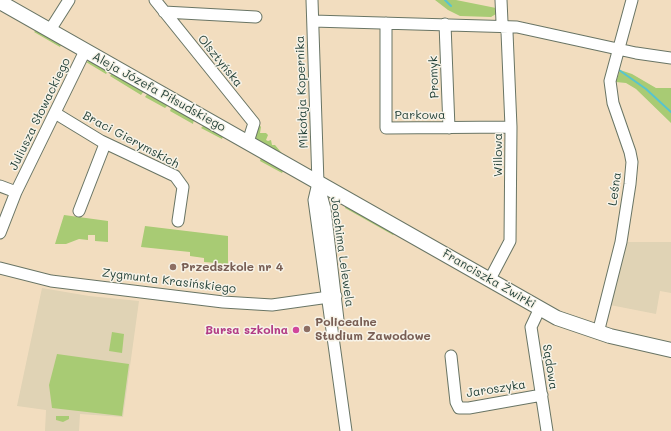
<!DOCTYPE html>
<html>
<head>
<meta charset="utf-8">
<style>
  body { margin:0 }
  canvas { display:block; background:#f2ddbf }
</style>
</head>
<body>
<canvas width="671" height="431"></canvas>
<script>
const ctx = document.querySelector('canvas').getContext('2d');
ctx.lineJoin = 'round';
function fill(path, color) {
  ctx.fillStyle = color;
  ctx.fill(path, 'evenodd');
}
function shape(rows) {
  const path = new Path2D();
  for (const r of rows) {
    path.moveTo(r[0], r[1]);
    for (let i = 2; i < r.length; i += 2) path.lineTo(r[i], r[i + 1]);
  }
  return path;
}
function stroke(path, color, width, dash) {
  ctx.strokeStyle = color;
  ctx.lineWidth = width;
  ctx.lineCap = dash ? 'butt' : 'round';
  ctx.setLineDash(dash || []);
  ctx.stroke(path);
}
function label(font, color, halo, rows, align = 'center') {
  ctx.font = font + ' Mali,sans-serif';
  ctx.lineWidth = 3;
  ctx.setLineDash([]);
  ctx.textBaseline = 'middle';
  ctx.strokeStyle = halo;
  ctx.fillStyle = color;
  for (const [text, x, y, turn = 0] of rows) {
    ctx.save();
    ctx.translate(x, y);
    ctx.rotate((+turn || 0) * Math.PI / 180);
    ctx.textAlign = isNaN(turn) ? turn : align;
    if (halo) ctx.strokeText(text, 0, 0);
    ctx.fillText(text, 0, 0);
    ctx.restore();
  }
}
const built = shape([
  [621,242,671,242,671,293,660,291,656,314,605,304],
  [42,288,89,296,139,301,123,417,80,414,79,431,45,431,46,410,17,406]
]);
const green = shape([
  [435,0,456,0,496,8,496,14,491,17,460,16,448,10],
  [37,29,62,43,60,47,34,32],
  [89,61,93,61,109,70,106,74,86,62],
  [620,70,632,74,656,88,671,88,671,123,636,89,626,83,616,82],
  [112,73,144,91,141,95,110,76],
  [148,93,168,105,165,108,145,97],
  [172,106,194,119,193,124,170,111],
  [258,123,261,127,260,133,266,133,268,135,266,140,268,141,271,140,272,145,275,145,285,157,255,140],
  [204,125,223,136,222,139,201,128],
  [261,158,283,171,282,173,260,161],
  [346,205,395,233,393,235,345,208],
  [64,215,108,221,108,242,95,241,95,235,88,235,88,240,79,239,66,244,55,244],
  [145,226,228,236,228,264,204,262,204,258,190,256,190,252,141,247],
  [112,332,124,334,122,353,109,351],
  [57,354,129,364,122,416,52,408,49,385],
  [56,416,69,416,69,419,63,422,56,420]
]);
const stream = shape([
  [445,0,451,6],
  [619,70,646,89,671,112]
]);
const minor = shape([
  [155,0,254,123,248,142],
  [312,0,318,183,314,200,346,431],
  [164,12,256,17],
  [313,21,517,27,636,53,671,58],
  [386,23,386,128,511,127],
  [445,24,449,128],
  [50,30,69,0],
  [55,113,101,141,175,176,183,187,178,221],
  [318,183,325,209,338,320],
  [0,186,16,192],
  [79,211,105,144],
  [0,233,16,192,85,51],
  [0,268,51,281,223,302,272,305,336,296],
  [490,279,510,241,511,127,507,32,502,22,501,0],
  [540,308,531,327,547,431],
  [598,333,621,242,630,184,632,162,630,152,613,103,610,81,632,0],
  [451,356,456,402,459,408,469,408,542,395]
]);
const major = shape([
  [0,2,557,318,610,336,671,350]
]);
const markers = [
  [173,267,4,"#8d6e63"],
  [307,329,4,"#8d6e63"],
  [296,330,4,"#d1479c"]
];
const streetNames = [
  ["Olsztyńska",220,61,51],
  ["Promyk",434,77,-92],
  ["Aleja Józefa Piłsudskiego",159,92,29],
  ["Mikołaja Kopernika",302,92,-92],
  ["Juliusza Słowackiego",40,114,-64],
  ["Parkowa",420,115],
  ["Braci Gierymskich",131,140,28],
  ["Willowa",498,155,-90],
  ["Leśna",615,189,-82],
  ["Joachima Lelewela",342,252,82],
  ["Franciszka Żwirki",489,279,30],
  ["Zygmunta Krasińskiego",169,281,7],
  ["Sądowa",550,367,81],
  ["Jaroszyka",496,389,-9]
];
const educationNames = [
  ["Przedszkole nr 4",181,267],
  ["Policealne",315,322],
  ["Studium Zawodowe",315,336]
];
const hotelNames = [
  ["Bursa szkolna",288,330]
];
fill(built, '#e0d3b5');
fill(green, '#a8cb74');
stroke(stream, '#57c4cf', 2);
stroke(minor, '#697565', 13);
stroke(major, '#697565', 16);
stroke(minor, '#fff', 11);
stroke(major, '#fff', 14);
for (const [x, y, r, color] of markers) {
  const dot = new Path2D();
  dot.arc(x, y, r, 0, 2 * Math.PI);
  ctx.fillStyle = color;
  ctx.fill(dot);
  stroke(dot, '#f7f3e8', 1.5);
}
label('12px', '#1f3d34', '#f7f3e8', streetNames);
label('bold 12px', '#785e54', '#f7f3e8', educationNames, 'left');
label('bold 12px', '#b23c85', '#f7f3e8', hotelNames, 'right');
</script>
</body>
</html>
